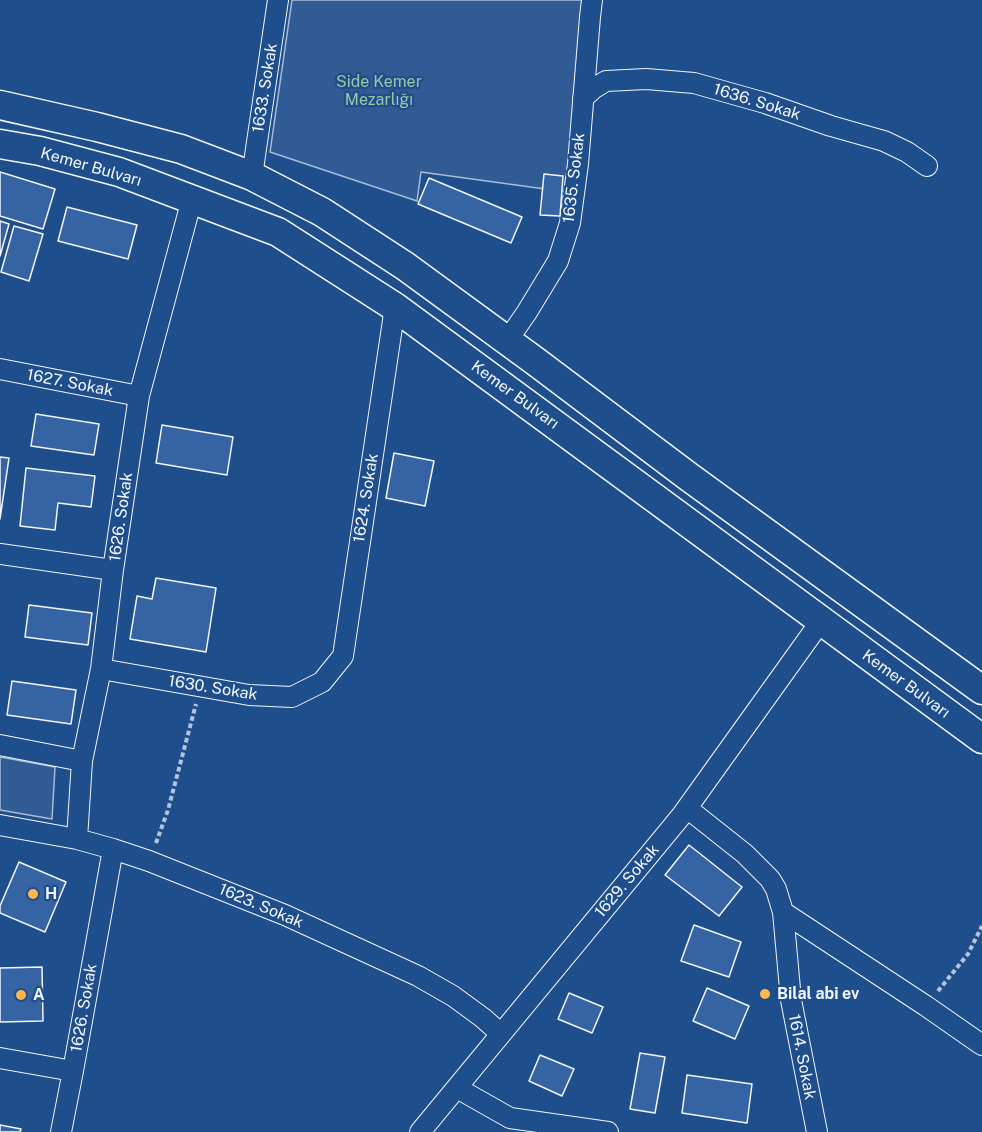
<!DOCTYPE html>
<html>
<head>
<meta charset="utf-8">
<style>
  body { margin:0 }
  canvas { display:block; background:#1f4e8c }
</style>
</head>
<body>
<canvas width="982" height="1132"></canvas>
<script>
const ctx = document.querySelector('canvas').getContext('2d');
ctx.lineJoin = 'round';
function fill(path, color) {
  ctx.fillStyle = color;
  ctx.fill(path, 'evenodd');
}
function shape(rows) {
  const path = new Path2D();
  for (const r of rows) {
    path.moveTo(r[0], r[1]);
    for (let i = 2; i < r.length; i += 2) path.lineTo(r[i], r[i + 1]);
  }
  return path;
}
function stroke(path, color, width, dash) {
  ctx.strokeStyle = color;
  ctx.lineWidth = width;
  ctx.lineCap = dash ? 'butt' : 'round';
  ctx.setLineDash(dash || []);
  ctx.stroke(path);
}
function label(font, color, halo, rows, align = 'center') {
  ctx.font = font + ' "Public Sans",sans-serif';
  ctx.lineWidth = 4.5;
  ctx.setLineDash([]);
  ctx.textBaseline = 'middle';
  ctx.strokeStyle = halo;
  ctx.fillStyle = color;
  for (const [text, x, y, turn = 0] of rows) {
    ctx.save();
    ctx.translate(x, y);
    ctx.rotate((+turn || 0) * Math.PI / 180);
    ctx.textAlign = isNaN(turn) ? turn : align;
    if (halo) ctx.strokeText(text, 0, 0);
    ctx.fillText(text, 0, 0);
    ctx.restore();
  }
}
const green = shape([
  [292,0,591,0,567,192,421,172,417,201,270,152,292,0],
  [0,757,55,767,52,819,0,810,0,757]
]);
const building = shape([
  [0,172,55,189,43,229,0,216,0,172],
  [544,174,563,176,560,216,540,215,544,174],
  [429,178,522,217,511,243,418,204,429,178],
  [67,207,137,225,128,259,58,241,67,207],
  [0,221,9,224,0,256,0,221],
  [14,226,43,234,29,281,1,272,14,226],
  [36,414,99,424,94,455,31,446,36,414],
  [162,425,233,437,227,475,156,463,162,425],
  [394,453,434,461,425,506,386,498,394,453],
  [0,457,9,458,0,519,0,457],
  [26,468,95,476,91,507,58,503,55,530,20,526,26,468],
  [156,578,216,588,206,652,130,639,137,596,152,599,156,578],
  [29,605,92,613,88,645,25,637,29,605],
  [12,681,76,690,71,724,7,715,12,681],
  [689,845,742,887,719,916,665,875,689,845],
  [19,862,66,882,45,932,0,913,0,906,19,862],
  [694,925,741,942,729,977,681,961,694,925],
  [42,967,43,1021,0,1022,0,968,42,967],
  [707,988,749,1006,735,1039,693,1021,707,988],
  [569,993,603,1007,592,1033,558,1019,569,993],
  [640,1053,665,1057,655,1113,630,1109,640,1053],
  [540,1055,574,1069,562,1096,529,1081,540,1055],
  [687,1075,752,1084,747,1123,682,1113,687,1075],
  [0,1125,21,1129,20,1132,0,1132,0,1125]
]);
const path = shape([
  [156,843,168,810,196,704],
  [938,991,968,954,982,926]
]);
const minor = shape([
  [583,98,593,89,606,81,646,79,694,83,765,103,831,126,884,141,907,152,927,166],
  [252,176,278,0],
  [507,341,527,312,558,261,570,223,578,164,590,17,592,0],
  [0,369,139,396],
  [0,554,113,570],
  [101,669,249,695,292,697,322,682,343,656,395,307],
  [0,745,82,761],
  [687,808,745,854,770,879,776,889,783,912,791,1000,817,1132],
  [0,825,77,839,113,849,149,861,285,915,418,976,453,996,483,1018,501,1034],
  [77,839,82,761,101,669,113,570,139,396,192,199],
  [783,912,926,1006,982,1045],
  [0,1058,73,1071],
  [457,1088,510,1118,608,1132],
  [61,1132,73,1071,113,849],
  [420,1132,682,815,821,621]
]);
const secondary = shape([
  [0,105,97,127,181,149,252,176,322,212,405,266,535,361,689,477,982,690],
  [0,144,40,151,119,172,278,232,395,307,982,739]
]);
const markers = [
  [33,894,6,"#ffb74d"],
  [765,994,6,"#ffb74d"],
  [21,995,6,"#ffb74d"]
];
const parkNames = [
  ["Side Kemer",379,82],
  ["Mezarlığı",379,100]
];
const streetNames = [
  ["1633. Sokak",265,88,-81],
  ["1636. Sokak",757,102,17],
  ["Kemer Bulvarı",91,167,16],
  ["1635. Sokak",574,178,-83],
  ["1627. Sokak",70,383,11],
  ["Kemer Bulvarı",515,395,36],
  ["1624. Sokak",366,498,-81],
  ["1626. Sokak",121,517,-82],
  ["Kemer Bulvarı",906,684,36],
  ["1630. Sokak",213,688,9],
  ["1629. Sokak",627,881,-50],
  ["1623. Sokak",261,906,23],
  ["1626. Sokak",84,1008,-80],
  ["1614. Sokak",802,1057,79]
];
const poiNames = [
  ["H",45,894],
  ["Bilal abi ev",777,994],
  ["A",33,995]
];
fill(green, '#305b95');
stroke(green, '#a8bbd7', 1.5);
fill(building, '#3563a3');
stroke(building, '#f2f6ff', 1.5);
stroke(minor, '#f2f6ff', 22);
stroke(secondary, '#f2f6ff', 31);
stroke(path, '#b3c4dc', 4, [4.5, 3]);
stroke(minor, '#1f4e8c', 20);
stroke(secondary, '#1f4e8c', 28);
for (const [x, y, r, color] of markers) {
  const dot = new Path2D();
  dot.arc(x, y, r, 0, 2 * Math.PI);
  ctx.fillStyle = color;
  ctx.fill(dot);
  stroke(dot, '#1f4e8c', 2);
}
label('16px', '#97c8a6', '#1f4e8c', parkNames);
label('16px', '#f2f6ff', '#1f4e8c', streetNames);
label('bold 16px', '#f2f6ff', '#1f4e8c', poiNames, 'left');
</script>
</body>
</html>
